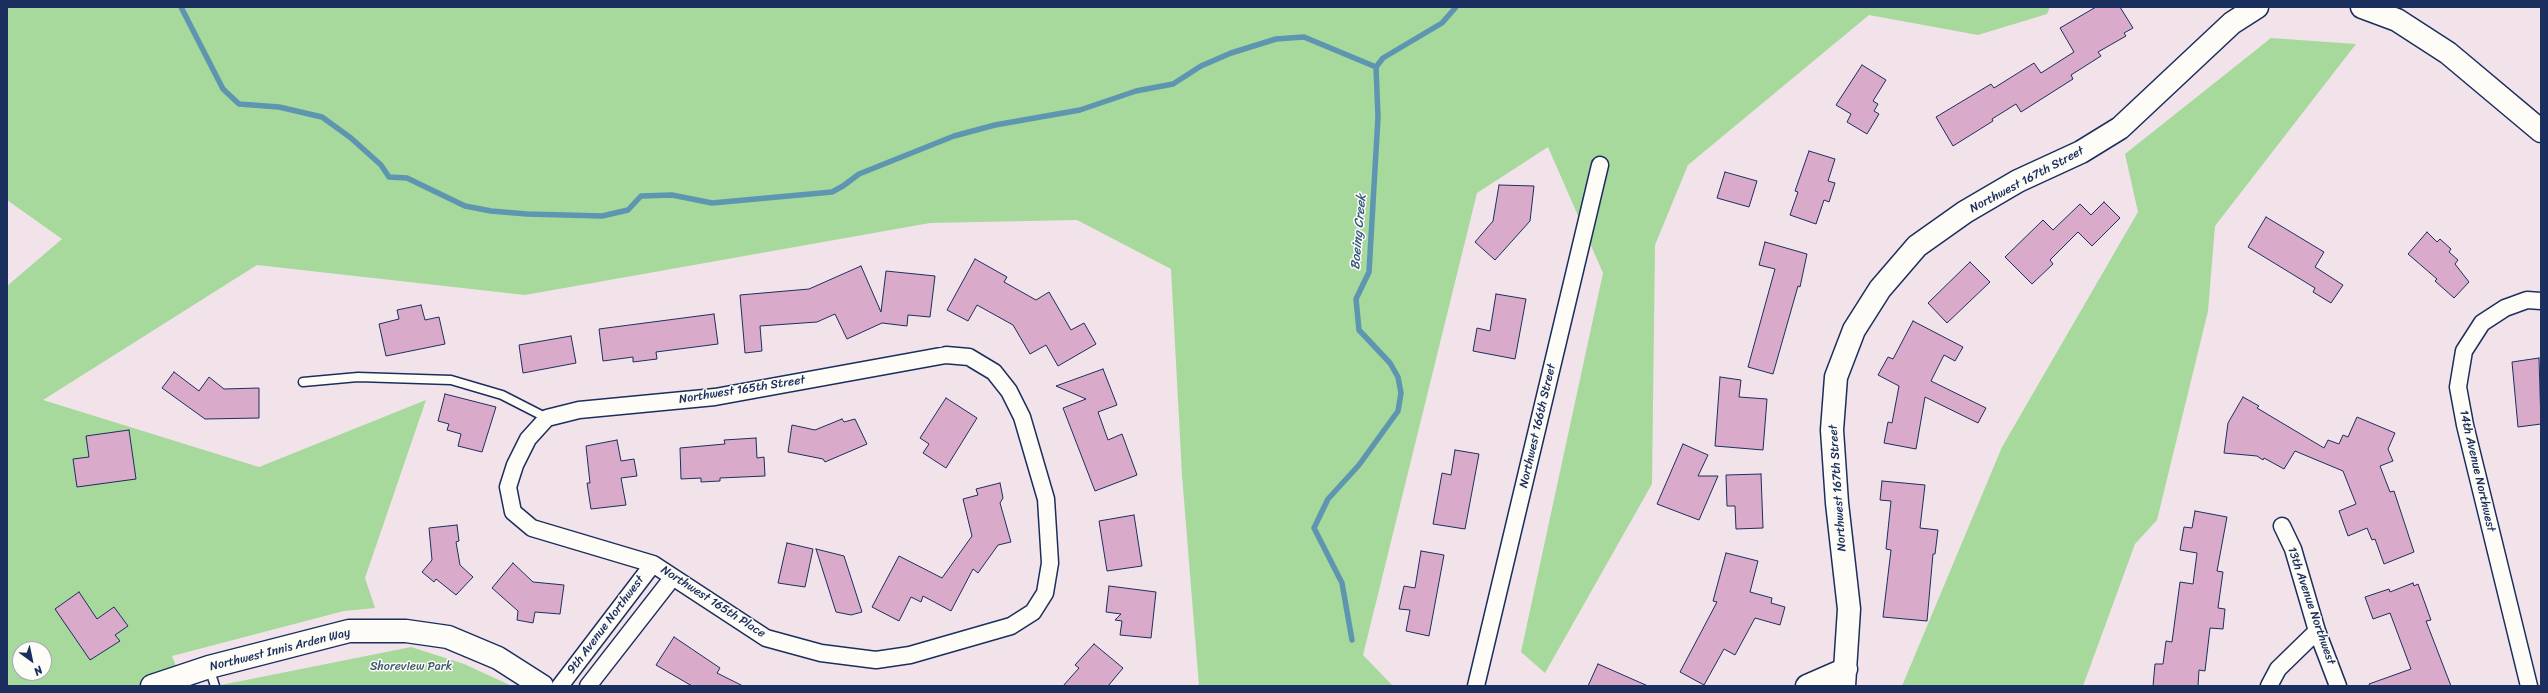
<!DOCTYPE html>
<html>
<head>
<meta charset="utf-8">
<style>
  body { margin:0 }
  #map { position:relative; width:2548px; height:693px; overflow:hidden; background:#f2e3ea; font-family:Sriracha,sans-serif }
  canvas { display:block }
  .frame { position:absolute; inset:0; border:8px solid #1b2f5e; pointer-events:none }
  .north { position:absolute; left:12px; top:641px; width:40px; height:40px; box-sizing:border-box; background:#fdfcf7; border:1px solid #a3aaba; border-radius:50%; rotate:147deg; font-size:11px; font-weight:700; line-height:16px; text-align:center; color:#1b2f5e }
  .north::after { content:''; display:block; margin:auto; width:14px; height:18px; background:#1b2f5e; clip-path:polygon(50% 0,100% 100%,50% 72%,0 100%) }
</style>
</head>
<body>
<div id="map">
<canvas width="2548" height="693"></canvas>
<div class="frame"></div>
<div class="north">N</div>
</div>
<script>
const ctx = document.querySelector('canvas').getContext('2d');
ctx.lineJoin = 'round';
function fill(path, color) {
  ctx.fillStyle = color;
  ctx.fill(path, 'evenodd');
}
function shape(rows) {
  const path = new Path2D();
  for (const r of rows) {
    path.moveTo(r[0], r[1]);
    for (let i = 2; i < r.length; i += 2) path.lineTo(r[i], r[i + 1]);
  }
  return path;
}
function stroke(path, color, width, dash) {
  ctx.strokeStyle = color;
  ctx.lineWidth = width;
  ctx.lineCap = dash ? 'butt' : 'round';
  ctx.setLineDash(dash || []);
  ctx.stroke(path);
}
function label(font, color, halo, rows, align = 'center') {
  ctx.font = font + ' Sriracha,sans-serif';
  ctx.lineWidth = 3;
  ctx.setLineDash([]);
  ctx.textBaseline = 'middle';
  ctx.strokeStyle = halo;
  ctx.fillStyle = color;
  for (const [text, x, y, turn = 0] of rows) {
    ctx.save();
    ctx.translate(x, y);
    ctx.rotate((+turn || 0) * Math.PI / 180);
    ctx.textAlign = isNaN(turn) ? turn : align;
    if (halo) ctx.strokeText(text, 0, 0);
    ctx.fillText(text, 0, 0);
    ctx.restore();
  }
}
const green = shape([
  [7,7,2050,7,2047,14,1978,35,1869,15,1688,165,1655,245,1652,484,1545,673,1521,652,1603,273,1548,147,1477,193,1363,655,1393,686,1199,686,1182,475,1171,269,1077,220,930,223,525,295,257,265,43,400,259,467,426,400,365,578,375,608,344,611,172,656,184,686,7,686,7,286,62,239,7,200],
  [20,649,44,649,44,673,20,673],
  [2271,38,2356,44,2215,226,2208,311,2157,520,2135,544,2083,686,1902,686,2002,447,2138,212,2125,154],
  [411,647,464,664,512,686,216,686]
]);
const stream = shape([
  [181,7,223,89,239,104,279,107,322,117,351,138,381,165,389,177,407,178,465,206,491,211,527,214,602,216,628,210,641,196,672,195,712,203,832,192,843,186,859,174,954,136,995,125,1080,110,1136,91,1173,84,1201,66,1231,53,1276,39,1304,37,1376,67],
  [1352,640,1342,583,1314,528,1328,499,1359,465,1398,411,1401,393,1398,377,1390,363,1359,330,1356,299,1369,272,1378,117,1376,67,1383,58,1442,23,1456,7]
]);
const building = shape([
  [2096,7,2120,7,2133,28,2124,33,2126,36,2098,52,2101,56,2071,75,2073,79,2021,112,2016,104,1992,119,1993,121,1953,146,1936,117,1991,84,1994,88,2034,63,2041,73,2074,52,2060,28,2096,7],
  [1862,65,1886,80,1873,101,1878,104,1874,111,1879,114,1867,134,1847,122,1851,114,1836,105,1862,65],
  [1809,151,1835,159,1828,181,1835,183,1829,202,1824,200,1816,224,1790,215,1798,192,1795,191,1809,151],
  [1725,172,1757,181,1749,207,1717,198,1725,172],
  [1499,185,1534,186,1530,221,1495,260,1475,242,1493,221,1499,185],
  [2104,202,2120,218,2092,246,2078,232,2050,260,2053,264,2032,284,2005,257,2043,220,2053,230,2080,204,2091,215,2104,202],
  [2266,217,2324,252,2315,267,2343,285,2331,303,2313,292,2315,288,2248,247,2266,217],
  [2427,232,2437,242,2440,239,2451,249,2449,252,2458,260,2455,264,2469,282,2454,298,2435,281,2437,279,2408,254,2427,232],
  [1765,242,1807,254,1800,287,1798,286,1773,374,1748,367,1775,269,1759,265,1765,242],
  [975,259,1007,277,1004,282,1036,300,1049,292,1071,330,1084,323,1096,344,1058,366,1046,345,1030,354,1013,325,977,305,968,321,947,310,975,259],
  [1970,262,1990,282,1947,323,1928,303,1970,262],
  [861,266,881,312,886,271,935,276,930,317,908,315,907,326,882,323,847,339,835,314,817,322,760,326,762,351,745,353,740,295,809,289,861,266],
  [1496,294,1526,299,1515,359,1473,351,1477,328,1490,331,1496,294],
  [421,305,425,320,439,317,445,344,386,356,379,324,399,319,397,310,421,305],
  [714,314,718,344,656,352,657,359,633,362,633,357,603,361,599,329,714,314],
  [1913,321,1963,347,1955,361,1944,355,1931,381,1986,408,1978,423,1925,397,1916,449,1884,443,1888,422,1892,423,1899,386,1878,375,1888,357,1893,359,1913,321],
  [571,336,576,363,523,373,519,345,571,336],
  [2539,358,2541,424,2518,427,2512,362,2539,358],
  [1103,369,1117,405,1098,412,1108,440,1122,434,1137,475,1095,491,1063,408,1086,399,1056,386,1103,369],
  [174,372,199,391,209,377,224,389,259,388,259,418,205,419,162,388,174,372],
  [1720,377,1741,380,1739,397,1767,399,1763,450,1715,446,1720,377],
  [445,394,496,407,482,452,458,446,461,434,447,430,449,424,438,421,445,394],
  [2243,397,2259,406,2257,408,2324,448,2328,440,2339,444,2343,435,2348,437,2357,417,2395,433,2388,449,2393,461,2380,466,2390,492,2394,491,2414,552,2384,564,2375,539,2372,540,2367,528,2348,536,2339,511,2356,504,2343,471,2295,451,2284,469,2264,458,2263,460,2257,456,2224,453,2228,423,2243,397],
  [946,398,977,418,946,468,923,453,929,444,920,438,946,398],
  [842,419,844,422,855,419,867,444,825,462,823,459,788,452,792,425,815,430,842,419],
  [129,430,136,479,77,487,73,459,89,457,86,436,129,430],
  [756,438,757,458,764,457,765,476,720,478,720,481,701,482,701,478,681,479,680,448,725,444,724,440,756,438],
  [617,440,621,461,634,459,637,476,621,478,626,505,591,509,587,483,590,483,586,446,617,440],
  [1683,444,1708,455,1698,476,1718,476,1699,520,1657,504,1683,444],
  [1455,450,1479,454,1465,529,1433,524,1442,473,1451,475,1455,450],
  [1761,474,1763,528,1736,529,1735,506,1727,506,1726,475,1761,474],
  [1882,481,1925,485,1920,528,1938,530,1935,554,1933,554,1927,621,1883,617,1891,550,1886,549,1891,501,1880,500,1882,481],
  [1000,483,1003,498,1000,503,1011,542,998,545,978,573,973,569,951,611,923,596,921,602,911,597,899,621,872,607,899,556,942,578,972,536,963,499,978,495,976,489,1000,483],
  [2195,511,2227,517,2217,571,2223,572,2218,608,2225,609,2223,629,2210,628,2205,671,2199,670,2198,686,2153,686,2155,664,2163,664,2166,641,2172,642,2180,582,2193,584,2197,553,2180,550,2184,527,2192,528,2195,511],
  [1134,515,1142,566,1107,571,1099,521,1134,515],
  [457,525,459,541,456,542,460,565,473,577,456,595,436,579,434,582,422,572,432,560,429,528,457,525],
  [787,543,813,549,805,587,778,583,787,543],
  [816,549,844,556,862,612,851,615,836,612,816,549],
  [1421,551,1444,555,1429,636,1406,631,1410,610,1399,609,1404,586,1415,588,1421,551],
  [1726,553,1758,561,1750,592,1772,598,1771,603,1785,607,1780,625,1755,618,1735,655,1724,649,1704,685,1680,672,1717,602,1713,601,1726,553],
  [513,563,533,582,564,585,560,614,535,612,533,623,517,620,518,611,492,588,513,563],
  [2413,583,2414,586,2418,584,2431,620,2426,621,2451,686,2370,686,2369,684,2411,669,2390,613,2373,619,2365,597,2389,589,2390,592,2413,583],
  [1109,586,1156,592,1151,638,1120,635,1122,621,1115,620,1121,614,1106,612,1109,586],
  [79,592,97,619,114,607,128,626,115,635,120,641,90,660,55,609,79,592],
  [674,637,720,668,717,673,743,686,692,686,656,665,674,637],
  [1094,644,1123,668,1108,686,1063,686,1079,668,1075,665,1094,644],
  [1598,664,1648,686,1588,686,1598,664]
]);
const lane = shape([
  [303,382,358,377,451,380,502,395,547,418],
  [209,668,215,686]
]);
const street = shape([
  [946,355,969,357,994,372,1009,391,1022,417,1046,499,1050,563,1045,593,1033,612,1011,626,910,655,876,660,821,653,766,638,653,564,532,528,513,512,508,487,515,465,528,439,547,418,579,410,715,397,946,355],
  [2282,526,2293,549,2317,631,2338,686],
  [560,686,653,564],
  [588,686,673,577],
  [1476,686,1600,165],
  [2269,686,2278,669,2317,631],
  [2529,686,2465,425,2458,387,2464,351,2482,323,2505,308,2527,300,2541,301]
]);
const secondary = shape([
  [2362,7,2397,20,2448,53,2541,131],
  [152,686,209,667,349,631,406,631,448,637,498,658,542,686],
  [1807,686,1846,669],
  [1844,686,1849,609,1837,503,1832,430,1836,377,1854,330,1880,289,1917,246,1965,212,2018,181,2081,152,2120,128,2232,23,2257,7]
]);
const streetNames = [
  ["Northwest 167th Street",2027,180,-28],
  ["Northwest 165th Street",742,390,-9],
  ["Northwest 166th Street",1538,426,-77],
  ["14th Avenue Northwest",2477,471,77],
  ["Northwest 167th Street",1838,488,-94],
  ["Northwest 165th Place",713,602,33],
  ["13th Avenue Northwest",2311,606,71],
  ["9th Avenue Northwest",606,625,-53],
  ["Northwest Innis Arden Way",280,650,-14]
];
const parkNames = [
  ["Shoreview Park",411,667]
];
const waterNames = [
  ["Boeing Creek",1359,232,-85]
];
fill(green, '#a6d99b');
stroke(stream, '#5e96b1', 5.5);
fill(building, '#d9aaca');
stroke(building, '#1b2f5e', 1);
stroke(lane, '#1b2f5e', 11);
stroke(street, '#1b2f5e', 19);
stroke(secondary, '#1b2f5e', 25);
stroke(lane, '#fdfcf7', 8);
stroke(street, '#fdfcf7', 16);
stroke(secondary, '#fdfcf7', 22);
label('12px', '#1b2f5e', '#fdfcf7', streetNames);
label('12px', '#3e5a6d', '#fdfcf7', parkNames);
label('italic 13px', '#375a80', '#fdfcf7', waterNames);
</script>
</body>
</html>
